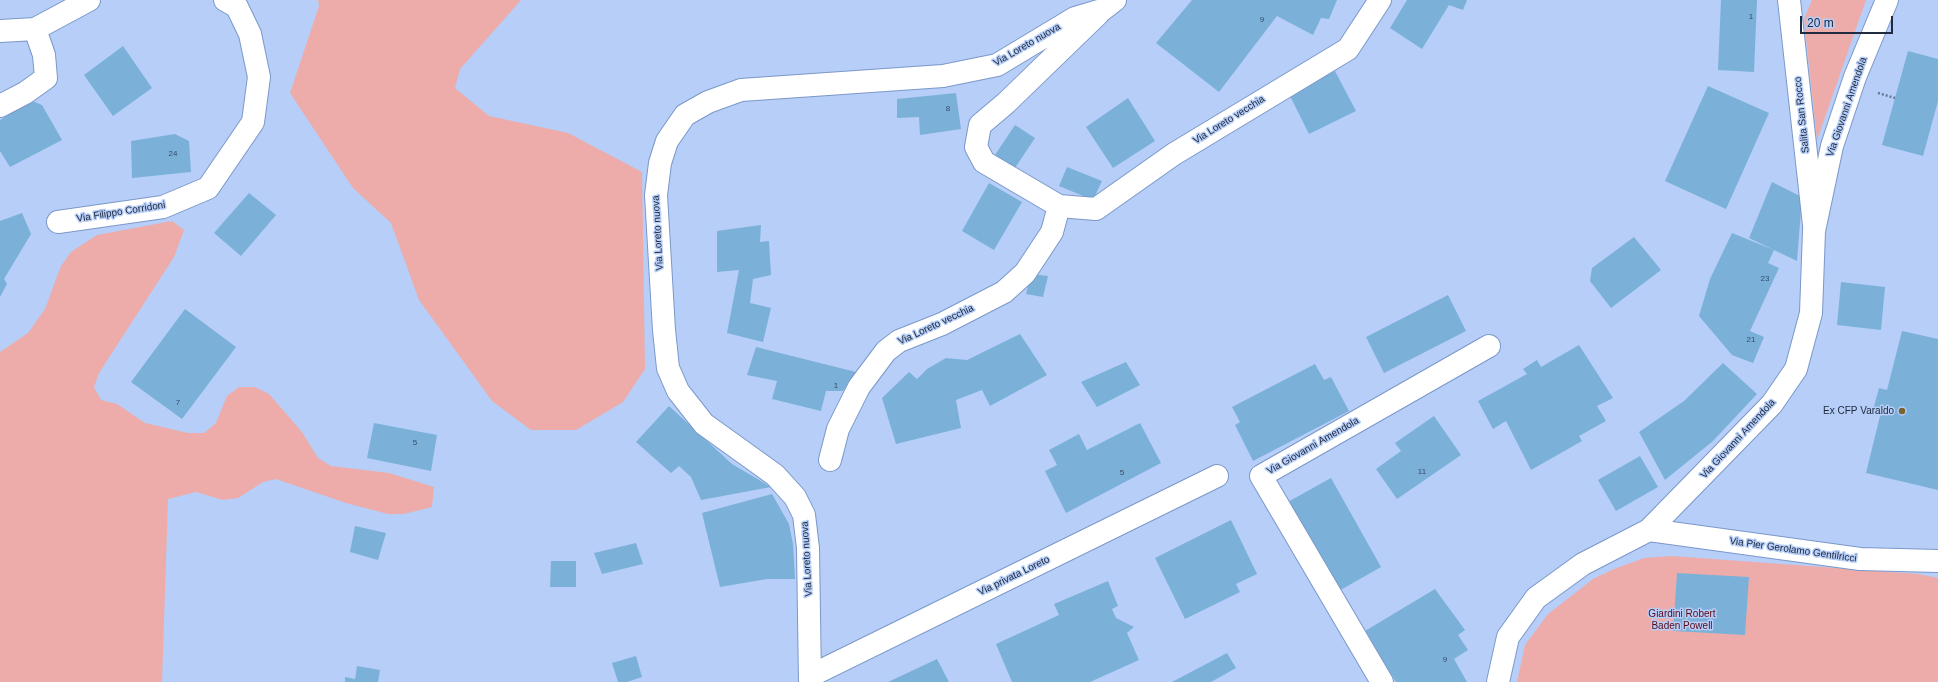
<!DOCTYPE html>
<html>
<head>
<meta charset="utf-8">
<style>
  body { margin:0 }
  #map { position:relative; width:1938px; height:682px; overflow:hidden; background:#b6cef8; font-family:Helvetica,sans-serif }
  canvas { display:block }
  .scale { position:absolute; left:1800px; top:16px; width:93px; height:18px; box-sizing:border-box; border:2px solid #202b3f; border-top:0; padding-left:5px; font-size:12px; line-height:14px; white-space:nowrap; color:#202b3f; -webkit-text-stroke:3px #b6cef8; paint-order:stroke }
</style>
</head>
<body>
<div id="map">
<canvas width="1938" height="682"></canvas>
<div class="scale">20 m</div>
</div>
<script>
const ctx = document.querySelector('canvas').getContext('2d');
ctx.lineJoin = 'round';
function fill(path, color) {
  ctx.fillStyle = color;
  ctx.fill(path, 'evenodd');
}
function shape(rows) {
  const path = new Path2D();
  for (const r of rows) {
    path.moveTo(r[0], r[1]);
    for (let i = 2; i < r.length; i += 2) path.lineTo(r[i], r[i + 1]);
  }
  return path;
}
function stroke(path, color, width, dash) {
  ctx.strokeStyle = color;
  ctx.lineWidth = width;
  ctx.lineCap = dash ? 'butt' : 'round';
  ctx.setLineDash(dash || []);
  ctx.stroke(path);
}
function label(font, color, halo, rows, align = 'center') {
  ctx.font = font + ' Helvetica,sans-serif';
  ctx.lineWidth = 3;
  ctx.setLineDash([]);
  ctx.textBaseline = 'middle';
  ctx.strokeStyle = halo;
  ctx.fillStyle = color;
  for (const [text, x, y, turn = 0] of rows) {
    ctx.save();
    ctx.translate(x, y);
    ctx.rotate((+turn || 0) * Math.PI / 180);
    ctx.textAlign = isNaN(turn) ? turn : align;
    if (halo) ctx.strokeText(text, 0, 0);
    ctx.fillText(text, 0, 0);
    ctx.restore();
  }
}
const green = shape([
  [318,0,521,0,460,69,455,88,489,116,568,133,642,172,645,369,623,402,576,430,531,430,492,401,419,300,391,223,353,188,290,93,319,6],
  [1812,0,1866,0,1817,140,1804,19],
  [172,221,184,230,174,257,99,373,94,387,101,400,117,404,145,423,188,433,204,433,216,423,227,396,239,387,255,387,269,394,302,432,318,458,331,466,389,473,434,487,432,507,404,514,388,514,346,503,276,479,263,482,238,498,223,500,196,492,168,499,162,682,0,682,0,352,28,333,45,309,61,266,71,252,97,235],
  [1672,556,1918,574,1938,578,1938,682,1517,682,1525,645,1548,614,1593,579,1614,569,1644,558]
]);
const building = shape([
  [1192,0,1337,0,1329,19,1321,18,1313,35,1277,16,1219,92,1156,43],
  [1407,0,1467,0,1463,10,1449,5,1422,49,1390,28],
  [1721,0,1757,0,1754,72,1718,70],
  [123,46,152,88,113,116,84,75],
  [1908,51,1938,59,1938,101,1923,156,1882,145],
  [1335,71,1356,111,1309,134,1289,94],
  [1708,86,1769,113,1726,209,1665,181],
  [956,93,961,129,920,135,919,117,897,118,897,99],
  [1128,98,1155,141,1113,168,1086,127],
  [32,101,42,105,62,140,10,167,0,151,0,120],
  [1015,125,1035,138,1015,168,995,155],
  [175,134,189,141,191,172,132,178,131,141],
  [1067,167,1102,181,1093,200,1059,186],
  [1772,182,1802,197,1797,261,1749,238],
  [989,183,1022,202,994,250,962,231],
  [249,193,276,215,241,256,214,233],
  [22,213,31,234,4,279,7,284,0,297,0,221],
  [761,225,760,242,769,241,771,275,753,279,750,303,771,308,763,342,727,333,739,270,717,272,717,231],
  [1732,233,1774,250,1768,263,1779,268,1750,331,1764,337,1753,363,1732,355,1699,316,1710,279],
  [1634,237,1661,270,1611,308,1590,281,1592,268],
  [1031,274,1048,276,1043,297,1026,294],
  [1841,282,1885,287,1881,330,1837,325],
  [1448,295,1466,331,1384,373,1366,337],
  [185,309,236,347,182,419,131,382],
  [1902,331,1938,339,1938,490,1866,473,1881,412,1873,410,1879,388,1887,390],
  [1020,334,1047,375,990,406,982,390,956,400,961,428,896,444,882,398,909,372,917,379,927,369,946,358,967,360],
  [1579,345,1613,398,1597,406,1606,421,1579,436,1582,441,1531,470,1506,421,1493,429,1478,401,1527,374,1523,369,1537,360,1541,367],
  [756,347,856,372,843,391,826,391,821,411,772,399,777,381,747,375],
  [1126,362,1140,385,1097,407,1081,382],
  [1723,363,1757,394,1713,441,1665,480,1639,432,1684,401],
  [1315,364,1324,380,1331,377,1349,411,1253,461,1235,425,1240,422,1232,407],
  [669,406,732,464,771,487,701,500,691,477,679,466,671,473,636,442],
  [1434,416,1461,455,1397,499,1376,469,1401,451,1395,443],
  [374,423,437,435,431,471,367,458],
  [1140,423,1161,463,1066,513,1045,471,1057,465,1049,450,1079,434,1087,450],
  [1640,456,1658,487,1616,511,1598,480],
  [1331,478,1381,567,1337,592,1286,503],
  [772,494,789,524,793,544,795,579,767,579,720,587,702,513],
  [1231,520,1257,574,1236,584,1240,592,1185,619,1155,558],
  [355,526,386,533,378,560,350,552],
  [636,543,643,564,602,574,594,553],
  [551,561,576,561,576,587,550,587],
  [1677,573,1749,577,1745,635,1673,631],
  [1108,581,1118,606,1112,609,1116,618,1134,627,1127,633,1139,660,1090,682,1012,682,996,644,1059,615,1054,604],
  [1435,589,1465,630,1458,635,1468,650,1454,659,1467,682,1396,682,1365,631],
  [1227,653,1236,668,1211,682,1172,682],
  [636,656,642,677,627,682,618,682,612,663],
  [937,659,949,682,888,682],
  [357,666,380,670,378,682,345,682,345,677,355,679]
]);
const path = shape([
  [1878,93,1895,98]
]);
const minor = shape([
  [1789,0,1814,225],
  [1098,14,1006,103,980,125,976,147,984,162,1059,206,1096,209,1174,154,1348,49,1380,0],
  [0,31,35,29],
  [0,106,25,93,46,78,44,55,35,29,89,0],
  [58,222,163,207,208,188,253,122,259,77,250,34,237,7,225,0],
  [830,460,838,429,859,387,886,351,899,341,942,324,1004,292,1025,273,1052,232,1059,206],
  [1649,530,1860,559,1938,561],
  [810,676,1217,476],
  [810,682,808,548,804,515,795,497,775,475,704,424,678,391,668,368,664,330,656,195,660,163,667,141,685,115,708,102,741,90,943,76,997,65,1075,18,1102,10,1115,0],
  [1382,682,1261,476,1489,346]
]);
const tertiary = shape([
  [1498,682,1508,637,1536,598,1583,564,1649,530,1772,404,1796,369,1811,313,1814,231,1832,146,1855,77,1887,0]
]);
const markers = [
  [1902,411,4,"#7a6132"]
];
const numberNames = [
  ["1",1751,17],
  ["9",1262,20],
  ["8",948,109],
  ["24",173,154],
  ["23",1765,279],
  ["21",1751,340],
  ["1",836,386],
  ["7",178,403],
  ["5",415,443],
  ["11",1422,472],
  ["5",1122,473],
  ["9",1445,660]
];
const streetNames = [
  ["Via Loreto nuova",1027,45,-30],
  ["Via Giovanni Amendola",1847,107,-71],
  ["Salita San Rocco",1802,115,-96],
  ["Via Loreto vecchia",1229,120,-32],
  ["Via Filippo Corridoni",121,212,-9],
  ["Via Loreto nuova",658,233,-93],
  ["Via Loreto vecchia",936,325,-25],
  ["Via Giovanni Amendola",1738,439,-47],
  ["Via Giovanni Amendola",1313,446,-30],
  ["Via Pier Gerolamo Gentilricci",1793,550,8],
  ["Via Loreto nuova",807,559,-93],
  ["Via privata Loreto",1014,576,-26]
];
const poiNames = [
  ["Ex CFP Varaldo",1894,411]
];
const parkNames = [
  ["Giardini Robert",1682,614],
  ["Baden Powell",1682,626]
];
fill(green, '#edaca9');
fill(building, '#7bb1d9');
stroke(minor, '#7b98c9', 24);
stroke(tertiary, '#7b98c9', 24);
stroke(path, '#677897', 2.5, [2, 2]);
stroke(minor, '#fff', 22);
stroke(tertiary, '#fff', 22);
for (const [x, y, r, color] of markers) {
  const dot = new Path2D();
  dot.arc(x, y, r, 0, 2 * Math.PI);
  ctx.fillStyle = color;
  ctx.fill(dot);
  stroke(dot, '#b6cef8', 1.5);
}
label('8px', '#374c66', null, numberNames);
label('10px', '#202b3f', '#b6cef8', streetNames);
label('10px', '#202b3f', '#b6cef8', poiNames, 'right');
label('10px', '#5a0914', '#b6cef8', parkNames);
</script>
</body>
</html>
